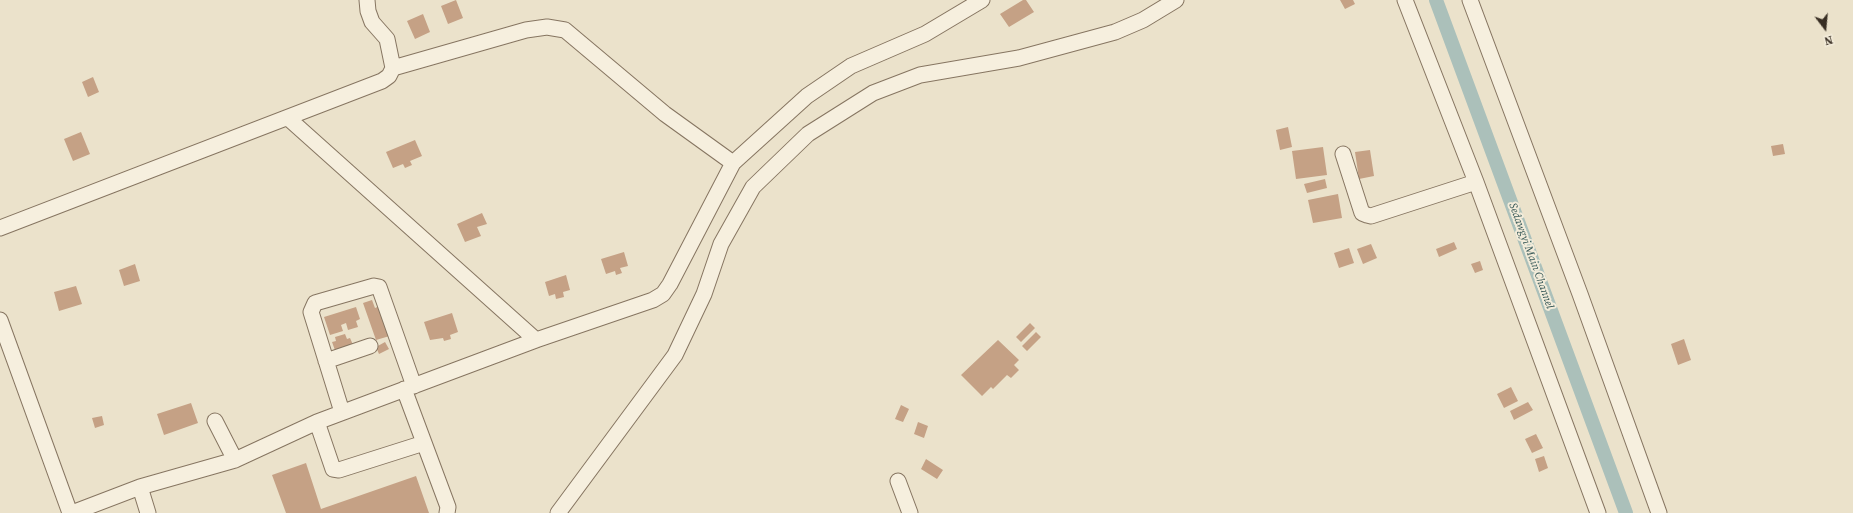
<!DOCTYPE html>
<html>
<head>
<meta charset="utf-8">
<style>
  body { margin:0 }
  #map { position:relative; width:1853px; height:513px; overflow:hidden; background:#ebe2cb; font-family:"Source Serif 4",serif }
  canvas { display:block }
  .north { position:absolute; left:1805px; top:8px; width:40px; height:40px; -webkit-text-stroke:3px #f3ecda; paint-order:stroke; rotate:164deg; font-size:11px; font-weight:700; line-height:16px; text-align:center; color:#382e23 }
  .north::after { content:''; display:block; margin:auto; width:14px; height:18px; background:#382e23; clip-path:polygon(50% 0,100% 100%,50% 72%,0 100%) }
</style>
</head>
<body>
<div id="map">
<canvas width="1853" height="513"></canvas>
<div class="north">N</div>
</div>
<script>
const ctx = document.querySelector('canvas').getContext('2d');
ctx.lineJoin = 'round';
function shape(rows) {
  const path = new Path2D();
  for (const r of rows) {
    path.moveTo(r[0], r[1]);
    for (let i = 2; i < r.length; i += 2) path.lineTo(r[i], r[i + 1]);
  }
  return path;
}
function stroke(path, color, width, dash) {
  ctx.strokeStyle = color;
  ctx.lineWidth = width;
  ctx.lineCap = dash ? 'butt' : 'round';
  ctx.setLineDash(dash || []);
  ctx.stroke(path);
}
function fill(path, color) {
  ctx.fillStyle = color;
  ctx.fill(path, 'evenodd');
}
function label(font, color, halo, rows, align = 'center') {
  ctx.font = font + ' "Source Serif 4",serif';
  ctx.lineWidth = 4;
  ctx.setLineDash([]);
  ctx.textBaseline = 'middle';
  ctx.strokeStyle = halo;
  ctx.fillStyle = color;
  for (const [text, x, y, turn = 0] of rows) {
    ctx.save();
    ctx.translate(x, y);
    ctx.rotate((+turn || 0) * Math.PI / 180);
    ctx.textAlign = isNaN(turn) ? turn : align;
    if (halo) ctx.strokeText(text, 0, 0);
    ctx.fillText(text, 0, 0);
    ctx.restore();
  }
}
const canal = shape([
  [1436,0,1626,513]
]);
const building = shape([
  [456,0,463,18,448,24,441,6],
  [1023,0,1026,0,1034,12,1009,27,1000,14],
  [1340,0,1353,0,1355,4,1345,9],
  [423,14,430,32,415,39,407,21],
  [93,77,99,92,88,97,82,82],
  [1288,127,1292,147,1280,150,1276,130],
  [81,132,90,154,73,161,64,139],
  [415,140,422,156,410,161,412,165,405,168,403,164,393,168,386,152],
  [1783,144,1785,154,1773,156,1771,146],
  [1323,147,1327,175,1296,179,1292,151],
  [1370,150,1374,176,1359,179,1355,152],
  [1325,179,1327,188,1307,193,1304,184],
  [1338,194,1342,218,1313,223,1308,200],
  [482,213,487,224,477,227,481,236,465,242,457,224],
  [1454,242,1457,249,1439,257,1436,249],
  [1371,244,1377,258,1363,264,1357,249],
  [1349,248,1354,263,1339,268,1334,253],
  [624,252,628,266,620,268,622,273,616,275,615,271,606,274,601,259],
  [1480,261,1483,270,1475,273,1471,264],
  [135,264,140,281,124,286,119,270],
  [566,275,570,290,563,292,564,297,556,299,555,294,549,296,545,282],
  [76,286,82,304,59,311,54,292],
  [372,300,375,308,382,305,393,335,376,340,363,303],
  [356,307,360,319,356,321,358,327,348,330,346,323,341,325,343,331,330,335,324,317],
  [452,313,458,332,450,335,451,339,444,341,443,338,430,340,424,322],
  [1030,323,1035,328,1021,342,1016,337],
  [1036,332,1041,337,1027,351,1022,346],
  [345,334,347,339,350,338,354,347,336,353,332,342,336,341,335,337],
  [1684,339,1691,360,1678,365,1671,344],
  [998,340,1019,360,1014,365,1019,370,1011,378,1007,375,993,389,991,387,982,396,961,375],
  [385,342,389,349,379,354,376,347],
  [1511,387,1518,401,1504,408,1497,394],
  [1528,402,1533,410,1514,420,1510,411],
  [191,403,198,423,164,435,157,414],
  [901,405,909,409,903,422,895,419],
  [102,416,104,425,95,428,92,418],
  [918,422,928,426,924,438,914,434],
  [1536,434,1543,448,1532,453,1525,439],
  [1544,456,1548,468,1539,472,1535,459],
  [926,459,943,470,937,479,921,469],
  [306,463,321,509,416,476,429,513,286,513,272,475]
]);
const minor = shape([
  [1405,0,1476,182,1598,513],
  [1470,0,1580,294,1659,513],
  [393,68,526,30,547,27,565,30,665,114,733,163],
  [288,118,536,340],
  [1343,154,1362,213,1367,215,1371,216,1476,182],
  [0,228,382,81,389,76,393,68,387,39,372,22,368,11,367,0],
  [0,320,70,513],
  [326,361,370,346],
  [404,389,448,507,447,513],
  [342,412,311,312,315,303,374,286,379,287,414,386],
  [215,421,235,460],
  [317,422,333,469,339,470,424,443],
  [898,481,910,513],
  [140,487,148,513],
  [72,513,140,487,235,460,317,422,536,340,653,300,663,294,670,284,733,163,807,96,851,66,925,34,982,0],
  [558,513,675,355,704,294,721,244,753,187,808,134,873,93,920,75,1019,58,1115,32,1143,20,1176,0]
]);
const waterNames = [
  ["Sedawgyi Main Channel",1531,256,70]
];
stroke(canal, '#abc0ba', 14);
fill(building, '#c5a185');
stroke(minor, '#867561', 17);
stroke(minor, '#f6efde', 15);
label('italic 11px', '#345655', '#f3ecda', waterNames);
</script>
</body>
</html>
